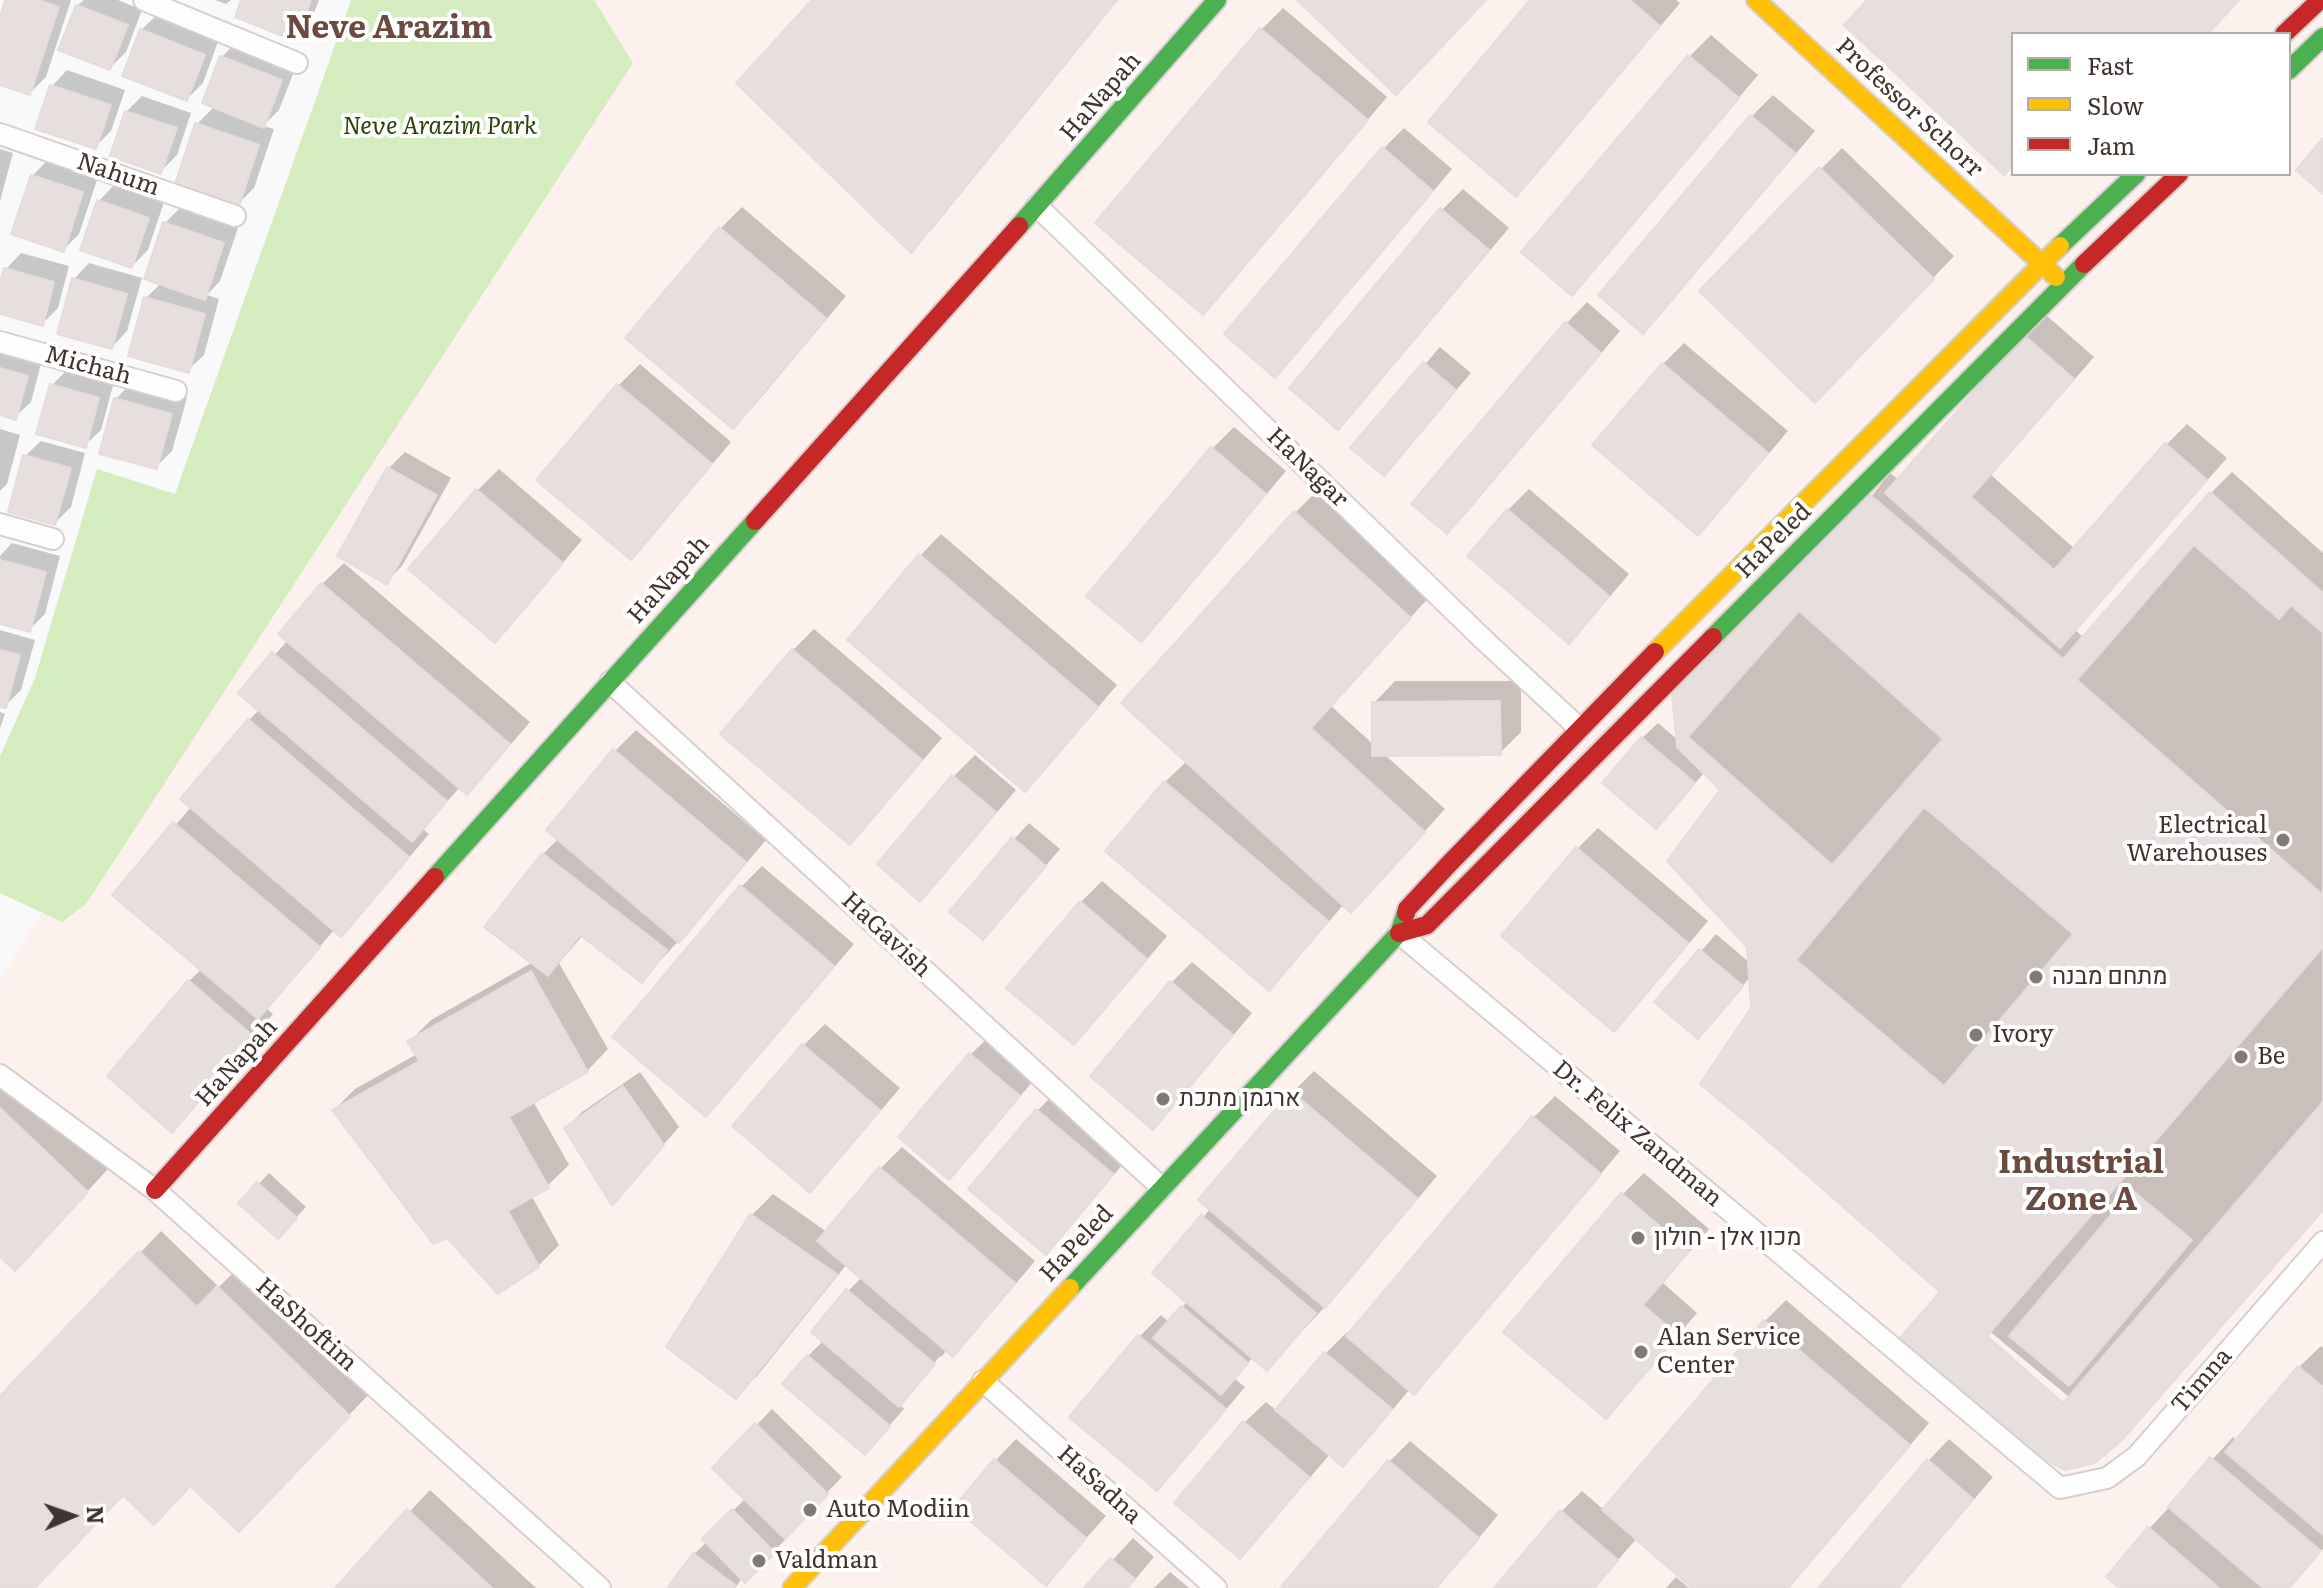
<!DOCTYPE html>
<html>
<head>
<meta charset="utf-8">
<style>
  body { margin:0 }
  #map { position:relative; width:2323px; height:1588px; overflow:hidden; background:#f9f9f9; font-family:Literata,serif }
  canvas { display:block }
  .legend { position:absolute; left:2011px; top:32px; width:280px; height:144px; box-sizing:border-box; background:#fff; border:2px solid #b3adab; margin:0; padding:10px 14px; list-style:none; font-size:24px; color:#42332e }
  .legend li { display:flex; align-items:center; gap:16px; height:40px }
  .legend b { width:40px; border:2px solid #b3adab }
  .north { position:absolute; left:32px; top:1476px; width:80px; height:80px; -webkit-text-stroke:6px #fff; paint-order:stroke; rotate:88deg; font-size:22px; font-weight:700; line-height:32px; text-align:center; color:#42332e }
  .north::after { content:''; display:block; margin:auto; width:28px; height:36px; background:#42332e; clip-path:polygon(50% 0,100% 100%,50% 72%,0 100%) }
</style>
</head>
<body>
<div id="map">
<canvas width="2323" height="1588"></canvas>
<ul class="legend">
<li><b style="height:10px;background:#4caf50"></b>Fast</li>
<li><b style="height:10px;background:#ffc107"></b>Slow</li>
<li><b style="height:10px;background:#c62828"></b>Jam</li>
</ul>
<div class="north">N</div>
</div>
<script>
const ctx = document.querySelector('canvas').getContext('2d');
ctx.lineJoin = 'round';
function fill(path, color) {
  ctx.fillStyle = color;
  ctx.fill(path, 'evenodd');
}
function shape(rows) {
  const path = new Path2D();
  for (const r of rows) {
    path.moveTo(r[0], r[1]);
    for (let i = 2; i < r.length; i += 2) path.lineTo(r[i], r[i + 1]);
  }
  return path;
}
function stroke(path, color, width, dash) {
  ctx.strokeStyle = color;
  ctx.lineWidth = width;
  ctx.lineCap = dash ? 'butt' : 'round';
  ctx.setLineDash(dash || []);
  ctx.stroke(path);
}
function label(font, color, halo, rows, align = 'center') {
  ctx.font = font + ' Literata,Heebo,serif';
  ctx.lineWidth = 8;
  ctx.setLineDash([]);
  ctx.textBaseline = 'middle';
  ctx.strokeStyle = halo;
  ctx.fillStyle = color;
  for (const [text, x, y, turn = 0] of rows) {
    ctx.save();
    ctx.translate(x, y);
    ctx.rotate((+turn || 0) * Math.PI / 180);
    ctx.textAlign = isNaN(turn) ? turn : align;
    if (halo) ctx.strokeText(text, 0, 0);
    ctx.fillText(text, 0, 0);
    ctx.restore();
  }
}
const industrial = shape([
  [539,0,2323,0,2323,1588,0,1588,0,981,577,36],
  [2013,34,2289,34,2289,174,2013,174]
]);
const green = shape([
  [351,0,594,0,633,63,86,904,62,922,0,893,0,756,35,678,97,469,175,494]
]);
const shadow = shape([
  [7,0,71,0,46,77,30,93,0,83,0,22],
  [84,0,118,0,142,10,126,52,110,68,77,6],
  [215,0,231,0,226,4],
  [244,0,319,0,310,23,295,39],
  [814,0,1118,0,932,229,911,250],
  [1533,0,1676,0,1680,3,1537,173,1516,194],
  [1283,8,1387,97,1223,291,1202,313,1098,223,1262,29],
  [157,15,219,39,203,83,187,99,141,30],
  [1711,35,1758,75,1592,272,1571,293,1524,252,1690,56],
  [237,41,297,64,279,110,263,126,274,129,254,188,238,204,197,124,215,106,222,57],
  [67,70,125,90,111,131,95,147,52,86],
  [1773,95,1815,131,1664,310,1643,331,1601,295,1752,116],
  [142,96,191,113,177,155,161,171,126,112],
  [1404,128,1452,169,1296,354,1275,375,1383,149],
  [1842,148,1954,256,1836,380,1821,169],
  [0,149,13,153,0,201],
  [48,160,98,177,79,234,63,250,32,176],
  [114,185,164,202,148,250,132,266,99,201],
  [1463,189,1509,228,1359,406,1338,427,1442,210],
  [742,207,846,296,754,406,733,427,721,228],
  [180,208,238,228,220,281,207,295,219,299,204,355,188,370,146,298,161,283,164,224],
  [21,253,69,266,58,308,42,324,0,312,0,289,6,269],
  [89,263,142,278,127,331,112,347,74,279],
  [1587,302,1620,331,1468,511,1447,532,1566,324],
  [2046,315,2094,357,1991,475,2075,549,2166,445,2187,424,2227,458,2075,630,2084,638,2211,493,2232,472,2323,553,2323,1211,2143,1416,2120,1439,1942,1292,1751,976,1713,1021,1657,1002,1716,934,1750,963,1723,789,1705,772,1656,827,1642,738,1658,723,1678,740,1890,473,1899,480],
  [1684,343,1788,431,1719,512,1698,533,1595,445,1663,364],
  [1440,347,1471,373,1384,473,1353,447],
  [0,348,42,360,31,402,15,417,0,413],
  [640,364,731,442,652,536,631,557,539,479,619,385],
  [68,369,114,382,101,430,85,445,52,385],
  [131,383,187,398,172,451,156,467,116,399],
  [1234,427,1286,471,1162,619,1141,640,1213,448],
  [0,429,20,435,7,484,0,491],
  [41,441,85,453,71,507,55,523,25,456],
  [405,452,451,478,402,566,386,582,340,555,389,468],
  [499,469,582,540,516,619,495,640,411,569,478,490],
  [1529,489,1629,574,1590,620,1569,641,1508,510],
  [1316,492,1430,596,1331,706,1374,745,1374,703,1395,681,1521,681,1521,732,1500,753,1384,754,1445,809,1372,889,1344,904,1290,967,1269,988,1165,782,1187,761,1295,513],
  [941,534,1117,685,1046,768,1025,789,920,556],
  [12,543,60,556,45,614,29,630,0,622,0,556],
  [344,563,530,722,488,771,467,792,460,787,423,829,429,834,362,913,341,934,335,929,266,1008,273,1014,193,1109,172,1130,189,981,202,969,115,895,192,806,249,720,260,709,241,693,288,640,280,633,322,584],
  [814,629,942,738,871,821,850,842,793,650],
  [0,630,35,640,21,690,5,706,0,705],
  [0,712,5,714,0,728],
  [636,730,766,840,699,919,642,980,583,935,559,963,608,1049,587,1071,533,1101,569,1165,547,1186,531,1195,559,1245,538,1266,334,1110,355,1089,417,1054,410,1041,431,1020,533,962,487,927,543,854,559,838,615,751],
  [975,755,1016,790,941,878,920,899,880,864,954,776],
  [1029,823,1060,849,998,922,1014,839],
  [1598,828,1708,921,1635,1008,1614,1029,1577,849],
  [762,866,854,944,727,1093,706,1114,741,887],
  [1102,881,1167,936,1095,1021,1074,1042,1081,902],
  [1192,962,1252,1013,1174,1106,1153,1127,1171,983],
  [825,1024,900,1088,831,1169,810,1190,735,1126,804,1045],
  [992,1034,1039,1074,970,1156,949,1177,970,1055],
  [0,1067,108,1169,36,1247,0,1254],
  [1314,1071,1437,1176,1346,1284,1267,1369,1253,1357,1235,1379,1245,1387,1178,1467,1156,1488,1072,1417,1140,1336,1161,1315,1169,1322,1188,1301,1155,1273,1211,1208,1201,1200,1293,1092],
  [640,1072,679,1127,612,1203,567,1128,582,1112],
  [1059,1089,1133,1152,1067,1231,1046,1252,971,1189,1038,1110],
  [1555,1096,1620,1151,1435,1371,1414,1392,1410,1389,1364,1444,1342,1465,1330,1454,1261,1535,1240,1556,1244,1423,1266,1402,1277,1411,1326,1353,1347,1332,1350,1334,1534,1117],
  [902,1147,1035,1261,974,1333,953,1354,947,1350,941,1357,940,1356,899,1404,904,1409,865,1453,808,1356,824,1340,848,1291,862,1277,847,1264,757,1376,735,1397,752,1215,773,1194,827,1232,881,1168],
  [269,1173,306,1207,288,1226,241,1203],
  [1644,1173,1709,1229,1663,1283,1697,1313,1627,1395,1606,1416,1506,1331,1623,1194],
  [161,1231,219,1287,239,1267,370,1393,260,1509,191,1483,124,1493,33,1588,0,1588,0,1399],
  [1786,1300,1929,1423,1789,1588,1695,1588,1637,1538,1594,1588,1497,1588,1561,1512,1582,1491,1604,1510,1765,1321],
  [2321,1346,2323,1348,2323,1549,2288,1588,2122,1588,2149,1529,2233,1437,2237,1441,2299,1367],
  [772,1409,842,1477,787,1534,789,1536,745,1580,742,1578,735,1588,670,1588,694,1554,707,1542,704,1539,746,1498,715,1468],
  [1016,1439,1106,1516,1046,1583,995,1461],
  [1949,1439,1993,1477,1899,1588,1821,1588,1928,1461],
  [1410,1441,1498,1515,1437,1588,1283,1588,1389,1462],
  [430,1490,536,1588,338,1588],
  [1133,1538,1154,1557,1128,1588,1087,1588],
  [1170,1572,1189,1588,1154,1588],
  [1676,1577,1689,1588,1666,1588]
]);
const building = shape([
  [5,0,38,0,59,7,30,95,0,85,0,16,5,0],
  [241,0,311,0,295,41,235,17,241,0],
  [812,0,1117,0,911,253,736,83,812,0],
  [1297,0,1486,0,1396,95,1297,0],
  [1530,0,1630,0,1660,26,1516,197,1428,122,1530,0],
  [1867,0,2239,0,2208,34,2013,34,2013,165,2004,175,1844,25,1867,0],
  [76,5,128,25,110,70,58,50,76,5],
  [1260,28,1368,120,1203,315,1095,223,1260,28],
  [140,29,205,55,187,101,122,76,140,29],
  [1688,55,1739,98,1572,296,1521,252,1688,55],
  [220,56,282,80,264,128,202,103,220,56],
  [50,85,111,105,96,149,35,129,50,85],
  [125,111,177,128,161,174,110,156,125,111],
  [1750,115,1795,153,1643,334,1598,295,1750,115],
  [195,123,259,145,239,206,175,184,195,123],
  [2323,138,2323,194,2296,170,2323,138],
  [1382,147,1433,191,1275,378,1224,334,1382,147],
  [1819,167,1934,279,1815,403,1699,291,1819,167],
  [31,175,83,192,64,252,11,234,31,175],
  [97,200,149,218,132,268,80,250,97,200],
  [1440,208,1489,250,1338,430,1289,388,1440,208],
  [163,222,224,243,205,300,144,279,163,222],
  [719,227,826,318,733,429,625,338,719,227],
  [4,268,54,282,43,326,0,314,0,282,4,268],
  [72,278,127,294,112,349,57,334,72,278],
  [144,297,205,314,189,373,128,356,144,297],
  [1565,322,1601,353,1447,534,1411,504,1565,322],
  [2024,335,2074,379,1971,497,2054,570,2165,443,2207,480,2060,648,1885,493,2024,335],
  [1423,362,1456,390,1384,476,1350,448,1423,362],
  [1662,363,1768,453,1698,536,1592,445,1662,363],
  [0,368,28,376,16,420,0,415,0,368],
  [50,384,99,398,86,448,36,434,50,384],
  [617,384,712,464,631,560,536,480,617,384],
  [114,398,172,414,157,469,99,454,114,398],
  [1211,447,1266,494,1141,642,1086,596,1211,447],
  [23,455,71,468,55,525,8,512,23,455],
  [387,467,437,495,387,585,337,556,387,467],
  [476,489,563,563,495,643,408,569,476,489],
  [2210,492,2323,593,2323,1210,2122,1440,2095,1463,2065,1470,2039,1456,1899,1339,1940,1292,1758,1132,1700,1084,1751,1008,1747,947,1667,861,1720,790,1677,747,1672,693,1868,493,2063,659,2210,492],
  [1507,509,1609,596,1569,644,1467,556,1507,509],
  [1294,511,1411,618,1311,728,1425,832,1351,913,1121,703,1294,511],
  [2194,545,2279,619,2291,605,2323,633,2323,895,2077,680,2194,545],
  [919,554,1098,707,1025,792,847,640,919,554],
  [0,560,46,572,30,632,0,624,0,560],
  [321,583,510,744,467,795,278,634,321,583],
  [1799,611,1943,739,1832,865,1688,737,1799,611],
  [792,649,922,760,850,845,720,734,792,649],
  [0,650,20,655,6,708,0,707,0,650],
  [272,652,447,801,412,842,238,693,272,652],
  [1500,701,1501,755,1372,756,1372,702,1500,701],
  [248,719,409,857,341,937,180,799,248,719],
  [1641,737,1695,783,1656,829,1602,783,1641,737],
  [613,749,746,862,679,943,546,830,613,749],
  [952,775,996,812,920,902,877,864,952,775],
  [1164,781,1328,921,1269,991,1105,851,1164,781],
  [1924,807,2073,934,1944,1086,1796,960,1924,807],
  [173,822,320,947,258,1019,112,895,173,822],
  [1012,837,1046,866,983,940,949,912,1012,837],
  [1576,847,1688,943,1614,1032,1501,936,1576,847],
  [542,853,667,950,642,983,580,935,548,976,484,927,542,853],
  [740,885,834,966,706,1117,612,1037,740,885],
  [1080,901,1147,959,1074,1045,1006,988,1080,901],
  [2323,947,2323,1102,2063,1403,1987,1336,2323,947],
  [1699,949,1743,986,1698,1039,1654,1002,1699,949],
  [531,971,588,1072,509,1117,549,1188,508,1211,539,1267,498,1294,447,1238,433,1244,332,1110,419,1061,407,1041,531,971],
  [188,980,253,1036,172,1133,107,1076,188,980],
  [1170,981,1233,1035,1153,1130,1090,1076,1170,981],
  [802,1044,880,1110,810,1193,732,1126,802,1044],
  [969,1053,1020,1096,949,1180,898,1137,969,1053],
  [623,1086,664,1145,612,1206,564,1128,623,1086],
  [1291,1091,1417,1198,1325,1308,1198,1200,1291,1091],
  [0,1108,88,1192,15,1271,0,1257,0,1108],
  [1036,1109,1113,1174,1046,1255,968,1189,1036,1109],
  [1532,1116,1601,1174,1414,1395,1346,1336,1532,1116],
  [879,1167,1015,1283,953,1357,817,1241,879,1167],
  [257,1182,297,1218,278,1239,238,1203,257,1182],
  [2132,1190,2192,1240,2069,1386,2009,1336,2132,1190],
  [1621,1193,1689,1251,1643,1305,1678,1335,1606,1419,1503,1332,1621,1193],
  [750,1214,837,1274,736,1399,666,1347,750,1214],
  [1201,1215,1316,1313,1267,1371,1152,1273,1201,1215],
  [139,1251,197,1307,217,1286,350,1416,239,1532,190,1486,154,1525,123,1495,35,1588,0,1588,0,1396,139,1251],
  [846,1289,935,1364,899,1407,811,1332,846,1289],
  [1181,1306,1248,1363,1221,1395,1153,1338,1181,1306],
  [1764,1320,1910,1445,1788,1588,1692,1588,1602,1510,1764,1320],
  [1138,1335,1226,1409,1157,1491,1069,1417,1138,1335],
  [1324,1352,1392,1409,1343,1467,1275,1410,1324,1352],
  [807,1355,890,1426,865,1455,782,1384,807,1355],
  [2298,1366,2323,1387,2323,1535,2225,1452,2298,1366],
  [1243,1421,1309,1477,1240,1559,1174,1503,1243,1421],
  [755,1423,828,1494,785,1539,712,1468,755,1423],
  [2210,1457,2321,1551,2289,1588,2263,1588,2168,1507,2210,1457],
  [994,1459,1086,1538,1046,1586,954,1507,994,1459],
  [1927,1459,1973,1499,1898,1588,1818,1588,1927,1459],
  [1388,1460,1479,1538,1436,1588,1280,1588,1388,1460],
  [407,1509,492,1588,335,1588,407,1509],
  [732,1509,775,1553,745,1583,702,1539,732,1509],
  [1560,1510,1618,1560,1594,1588,1494,1588,1560,1510],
  [2148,1527,2219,1588,2119,1588,2106,1577,2148,1527],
  [693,1553,735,1585,733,1588,667,1588,693,1553],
  [1110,1558,1135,1579,1127,1588,1084,1588,1110,1558]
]);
const street = shape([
  [144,0,297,63],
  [0,134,235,216],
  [1037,206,1485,641,1579,728],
  [0,342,176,391],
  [0,524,53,539],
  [610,682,1162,1188],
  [1399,933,2060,1488,2107,1478,2137,1456,2323,1242],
  [0,1075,155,1190,600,1588],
  [983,1381,1216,1588]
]);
const fast = shape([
  [2289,70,2323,37],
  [1019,226,1217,0],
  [2060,246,2136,174],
  [1713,637,2084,264],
  [435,877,755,521],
  [1070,1288,1399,933,1406,913]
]);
const slow = shape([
  [1756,0,2056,277],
  [1655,652,2060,246],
  [792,1588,1070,1288]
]);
const jam = shape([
  [2284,34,2320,0],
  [2084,264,2179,174],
  [755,521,1019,226],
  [1406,913,1407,909,1448,865,1655,652],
  [1399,933,1427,925,1713,637],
  [155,1190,435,877]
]);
const markers = [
  [2283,840,8,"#827875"],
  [2036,977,8,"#827875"],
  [1976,1035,8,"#827875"],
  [2241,1057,8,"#827875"],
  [1163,1099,8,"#827875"],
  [1638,1238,8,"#827875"],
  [1641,1352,8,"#827875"],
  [810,1510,8,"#827875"],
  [759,1561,8,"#827875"]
];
const streetNames = [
  ["HaNapah",1101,97,-49],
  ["Professor Schorr",1909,108,43],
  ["Nahum",118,175,19],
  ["Michah",88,366,15],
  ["HaNagar",1307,468,44],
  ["HaPeled",1774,541,-45],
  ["HaNapah",669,580,-48],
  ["HaGavish",886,935,43],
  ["HaNapah",237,1063,-48],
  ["Dr. Felix Zandman",1637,1134,40],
  ["HaPeled",1077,1244,-47],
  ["HaShoftim",306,1325,42],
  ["Timna",2202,1381,-49],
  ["HaSadna",1099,1485,42]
];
const parkNames = [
  ["Neve Arazim Park",440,127]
];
const poiNames = [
  ["Electrical",2267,826,"right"],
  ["Warehouses",2267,854,"right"],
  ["מתחם מבנה",2052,977],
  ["Ivory",1992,1035],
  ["Be",2257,1057],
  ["ארגמן מתכת",1179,1099],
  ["מכון אלן - חולון",1654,1238],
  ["Alan Service",1657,1338],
  ["Center",1657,1366],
  ["Auto Modiin",826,1510],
  ["Valdman",775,1561]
];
const districtNames = [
  ["Neve Arazim",389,29],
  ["Industrial",2081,1164],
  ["Zone A",2081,1201]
];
fill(industrial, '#fcf1ec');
fill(green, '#d5ecbe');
fill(shadow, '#0003');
fill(building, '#e7dfde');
stroke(building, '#e5dcdb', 2);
stroke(street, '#d6cfcd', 24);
stroke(fast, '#d6cfcd', 22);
stroke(slow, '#d6cfcd', 22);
stroke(jam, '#d6cfcd', 22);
stroke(street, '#fefefe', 20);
stroke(fast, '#4caf50', 18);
stroke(slow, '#ffc107', 18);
stroke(jam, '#c62828', 18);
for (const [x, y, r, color] of markers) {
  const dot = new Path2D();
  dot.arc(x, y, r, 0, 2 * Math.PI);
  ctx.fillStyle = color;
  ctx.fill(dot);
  stroke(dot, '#fff', 3);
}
label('24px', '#42332e', '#fff', streetNames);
label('italic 24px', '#2d4607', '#fff', parkNames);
label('24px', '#42332e', '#fff', poiNames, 'left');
label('bold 32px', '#6b4a3f', '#fff', districtNames);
</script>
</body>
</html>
